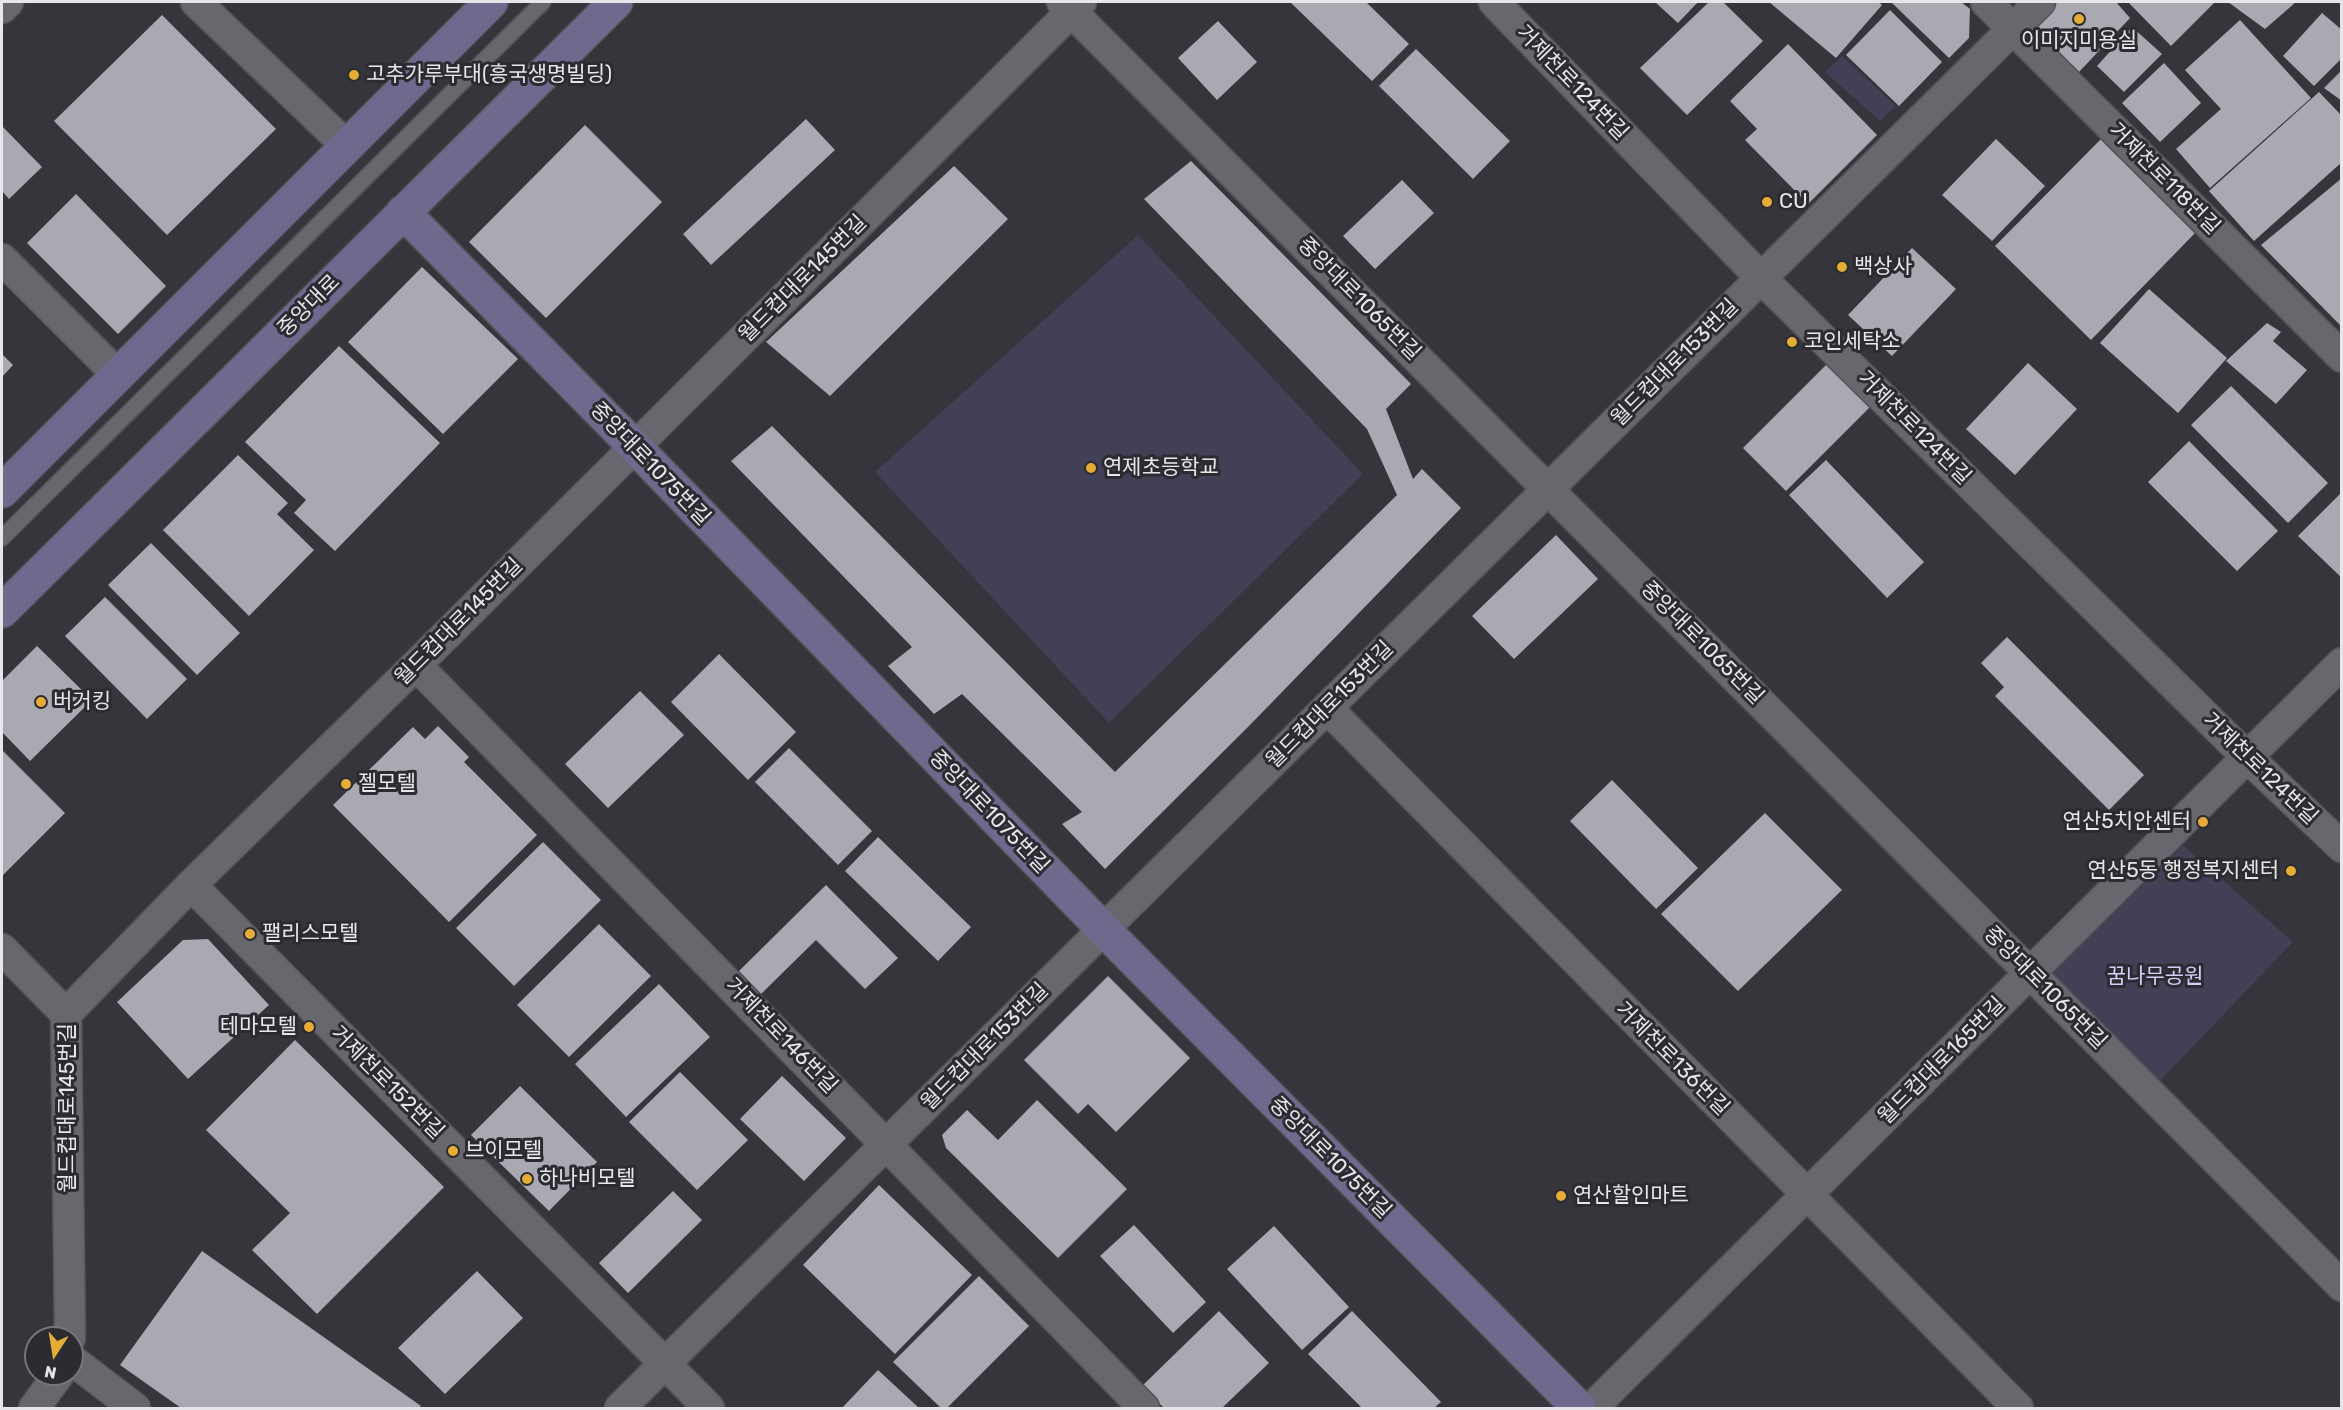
<!DOCTYPE html>
<html>
<head>
<meta charset="utf-8">
<style>
  body { margin:0 }
  #map { position:relative; width:2343px; height:1410px; overflow:hidden; background:#35353b; font-family:Rubik,sans-serif }
  canvas { display:block }
  .frame { position:absolute; inset:0; border:3px solid #e7e6ea; pointer-events:none }
  .north { position:absolute; left:24px; top:1326px; width:60px; height:60px; box-sizing:border-box; background:#2b2b31; border:2px solid #76767b; border-radius:50%; rotate:192deg; font-size:16px; font-weight:700; line-height:24px; text-align:center; color:#e7e6ea }
  .north::after { content:''; display:block; margin:auto; width:21px; height:27px; background:#e5ad35; clip-path:polygon(50% 0,100% 100%,50% 72%,0 100%) }
</style>
</head>
<body>
<div id="map">
<canvas width="2343" height="1410"></canvas>
<div class="frame"></div>
<div class="north">N</div>
</div>
<script>
const ctx = document.querySelector('canvas').getContext('2d');
ctx.lineJoin = 'round';
function fill(path, color) {
  ctx.fillStyle = color;
  ctx.fill(path, 'evenodd');
}
function shape(rows) {
  const path = new Path2D();
  for (const r of rows) {
    path.moveTo(r[0], r[1]);
    for (let i = 2; i < r.length; i += 2) path.lineTo(r[i], r[i + 1]);
  }
  return path;
}
function stroke(path, color, width, dash) {
  ctx.strokeStyle = color;
  ctx.lineWidth = width;
  ctx.lineCap = dash ? 'butt' : 'round';
  ctx.setLineDash(dash || []);
  ctx.stroke(path);
}
function label(font, color, halo, rows, align = 'center') {
  ctx.font = font + ' Rubik,"Noto Sans KR",sans-serif';
  ctx.lineWidth = 6;
  ctx.setLineDash([]);
  ctx.textBaseline = 'middle';
  ctx.strokeStyle = halo;
  ctx.fillStyle = color;
  for (const [text, x, y, turn = 0] of rows) {
    ctx.save();
    ctx.translate(x, y);
    ctx.rotate((+turn || 0) * Math.PI / 180);
    ctx.textAlign = isNaN(turn) ? turn : align;
    if (halo) ctx.strokeText(text, 0, 0);
    ctx.fillText(text, 0, 0);
    ctx.restore();
  }
}
const green = shape([
  [1842,56,1896,106,1880,121,1825,72],
  [1138,235,1363,474,1109,723,875,472],
  [2183,845,2293,942,2156,1085,2049,977]
]);
const building = shape([
  [1290,2,1366,2,1409,44,1372,81],
  [1655,2,1698,2,1678,23],
  [1709,2,1723,2,1763,41,1687,115,1640,68],
  [1769,2,1879,2,1882,5,1836,58],
  [1893,2,1961,2,1970,9,1969,38,1949,58,1892,3],
  [2041,2,2116,2,2130,18,2079,72,2036,38,2037,5],
  [2128,2,2215,2,2171,46],
  [2228,2,2296,2,2265,29],
  [1890,10,1942,62,1899,106,1846,55],
  [2322,13,2342,30,2342,58,2314,86,2283,56],
  [162,15,276,129,167,235,54,121],
  [2240,20,2311,98,2210,188,2176,149,2221,109,2185,70],
  [1218,21,1257,62,1217,100,1178,58],
  [2132,27,2162,54,2124,92,2097,66],
  [1788,44,1877,135,1808,204,1745,140,1757,129,1730,101],
  [1416,49,1510,141,1473,179,1379,86],
  [2164,63,2201,103,2160,142,2122,103],
  [2342,70,2342,101,2324,88],
  [2319,92,2342,116,2342,162,2254,241,2209,191],
  [806,119,835,150,711,265,683,234],
  [585,125,662,202,546,318,469,242],
  [2,126,42,167,9,199,2,191],
  [1996,139,2045,186,1992,241,1942,195],
  [2101,139,2196,232,2091,340,1995,246],
  [1191,161,1411,384,1386,409,1413,479,1422,469,1461,508,1248,727,1105,869,1062,824,1082,812,962,694,934,714,888,666,912,647,731,461,772,426,1115,772,1397,495,1367,429,1144,199],
  [954,166,1008,219,830,396,766,342],
  [2342,178,2342,327,2261,245],
  [1402,180,1434,213,1375,269,1343,236],
  [76,194,166,286,118,334,27,243],
  [1912,248,1956,289,1892,356,1848,315],
  [422,267,518,359,443,434,348,342],
  [2149,289,2227,358,2178,413,2100,343],
  [2267,323,2281,332,2273,341,2307,370,2276,404,2226,361],
  [339,346,440,443,335,551,294,513,306,500,245,442],
  [2,354,13,365,2,377],
  [1828,363,1871,406,1786,491,1743,448],
  [2028,363,2077,409,2015,475,1966,429],
  [2231,386,2328,483,2288,523,2191,425],
  [2189,441,2278,531,2237,571,2148,482],
  [238,455,288,503,277,514,314,550,249,616,163,530],
  [1826,460,1924,562,1887,598,1789,495],
  [2342,492,2342,578,2298,536],
  [1556,535,1598,579,1514,659,1472,616],
  [151,543,240,633,197,675,108,585],
  [105,597,187,679,147,719,65,636],
  [2007,637,2144,775,2109,810,1995,696,2004,687,1981,663],
  [37,646,92,700,30,761,2,732,2,681],
  [719,654,796,732,748,780,671,702],
  [640,691,684,735,608,808,565,764],
  [438,726,469,757,464,762,537,835,449,922,333,805,413,727,425,739],
  [789,748,872,831,838,865,755,782],
  [2,750,65,813,2,876],
  [1612,780,1698,868,1656,909,1570,821],
  [1765,813,1842,890,1738,991,1661,914],
  [878,837,971,927,938,961,845,871],
  [543,842,601,900,514,986,456,928],
  [826,885,898,958,865,989,816,940,761,994,739,971],
  [599,924,651,976,569,1057,517,1005],
  [208,939,269,1005,188,1079,117,1002,183,940],
  [1108,976,1190,1058,1116,1132,1088,1104,1078,1114,1024,1060],
  [659,984,710,1037,626,1117,575,1064],
  [295,1040,444,1187,317,1314,252,1250,290,1213,206,1130],
  [680,1072,748,1140,697,1190,629,1122],
  [782,1076,846,1138,804,1181,740,1119],
  [520,1086,597,1162,549,1211,471,1135],
  [1037,1100,1127,1189,1058,1258,946,1148,942,1135,967,1110,998,1140],
  [879,1185,972,1275,895,1354,803,1265],
  [673,1191,702,1220,628,1293,599,1263],
  [1134,1225,1206,1302,1173,1333,1100,1256],
  [1274,1226,1349,1307,1302,1350,1227,1269],
  [202,1251,421,1406,419,1408,181,1408,120,1365],
  [477,1271,523,1318,445,1394,398,1348],
  [979,1276,1029,1326,947,1408,941,1408,893,1362],
  [1219,1311,1269,1363,1222,1408,1164,1408,1142,1386],
  [1352,1311,1441,1402,1434,1408,1362,1408,1308,1354],
  [878,1370,919,1408,842,1408]
]);
const lane = shape([
  [2,538,543,2]
]);
const street = shape([
  [196,2,348,147],
  [1062,2,2342,1286],
  [1494,2,1761,278,2247,757,2342,847],
  [1986,2,2342,357],
  [2,8,8,2],
  [2,259,117,374],
  [416,665,1144,1408],
  [1327,708,2018,1408],
  [191,885,709,1408],
  [2,949,66,1014],
  [70,1338,66,1014,191,885,416,665,1081,2],
  [72,1360,135,1408],
  [34,1408,59,1374],
  [620,1408,2040,2],
  [1592,1408,2342,663]
]);
const secondary = shape([
  [403,212,635,447,1104,930,1579,1408],
  [2,491,491,2],
  [2,611,616,2]
]);
const markers = [
  [2079,19,6,"#e5ad35"],
  [354,75,6,"#e5ad35"],
  [1767,202,6,"#e5ad35"],
  [1842,267,6,"#e5ad35"],
  [1792,342,6,"#e5ad35"],
  [1091,468,6,"#e5ad35"],
  [41,702,6,"#e5ad35"],
  [346,784,6,"#e5ad35"],
  [2203,822,6,"#e5ad35"],
  [2291,871,6,"#e5ad35"],
  [250,934,6,"#e5ad35"],
  [309,1027,6,"#e5ad35"],
  [453,1151,6,"#e5ad35"],
  [527,1179,6,"#e5ad35"],
  [1561,1196,6,"#e5ad35"]
];
const poiNames = [
  ["이미지미용실",2079,41,"center"],
  ["고추가루부대(흥국생명빌딩)",366,75],
  ["CU",1779,202],
  ["백상사",1854,267],
  ["코인세탁소",1804,342],
  ["연제초등학교",1103,468],
  ["버거킹",53,702],
  ["젤모텔",358,784],
  ["연산5치안센터",2191,822,"right"],
  ["연산5동 행정복지센터",2279,871,"right"],
  ["팰리스모텔",262,934],
  ["테마모텔",297,1027,"right"],
  ["브이모텔",465,1151],
  ["하나비모텔",539,1179],
  ["연산할인마트",1573,1196]
];
const streetNames = [
  ["거제천로124번길",1572,83,46],
  ["거제천로118번길",2164,179,45],
  ["월드컵대로145번길",803,279,-45],
  ["중앙대로1065번길",1359,299,45],
  ["중앙대로",309,306,-45],
  ["월드컵대로153번길",1675,363,-45],
  ["거제천로124번길",1914,428,45],
  ["중앙대로1075번길",650,464,46],
  ["월드컵대로145번길",459,622,-45],
  ["중앙대로1065번길",1702,643,45],
  ["월드컵대로153번길",1330,705,-45],
  ["거제천로124번길",2260,769,44],
  ["중앙대로1075번길",989,812,46],
  ["중앙대로1065번길",2045,988,45],
  ["거제천로146번길",781,1036,46],
  ["월드컵대로153번길",985,1047,-45],
  ["거제천로136번길",1672,1059,45],
  ["월드컵대로165번길",1942,1061,-45],
  ["거제천로152번길",387,1083,45],
  ["월드컵대로145번길",68,1108,-90],
  ["중앙대로1075번길",1330,1158,45]
];
const parkNames = [
  ["꿈나무공원",2155,977]
];
fill(green, '#423f56');
fill(building, '#aaa9b1');
stroke(lane, '#525156', 18);
stroke(street, '#525156', 33);
stroke(secondary, '#525156', 36);
stroke(lane, '#68676e', 15);
stroke(street, '#68676e', 30);
stroke(secondary, '#71698d', 33);
for (const [x, y, r, color] of markers) {
  const dot = new Path2D();
  dot.arc(x, y, r, 0, 2 * Math.PI);
  ctx.fillStyle = color;
  ctx.fill(dot);
  stroke(dot, '#2b2b31', 2);
}
label('21px', '#e7e6ea', '#2b2b31', poiNames, 'left');
label('21px', '#e7e6ea', '#2b2b31', streetNames);
label('21px', '#d3cdfa', '#2b2b31', parkNames);
</script>
</body>
</html>
